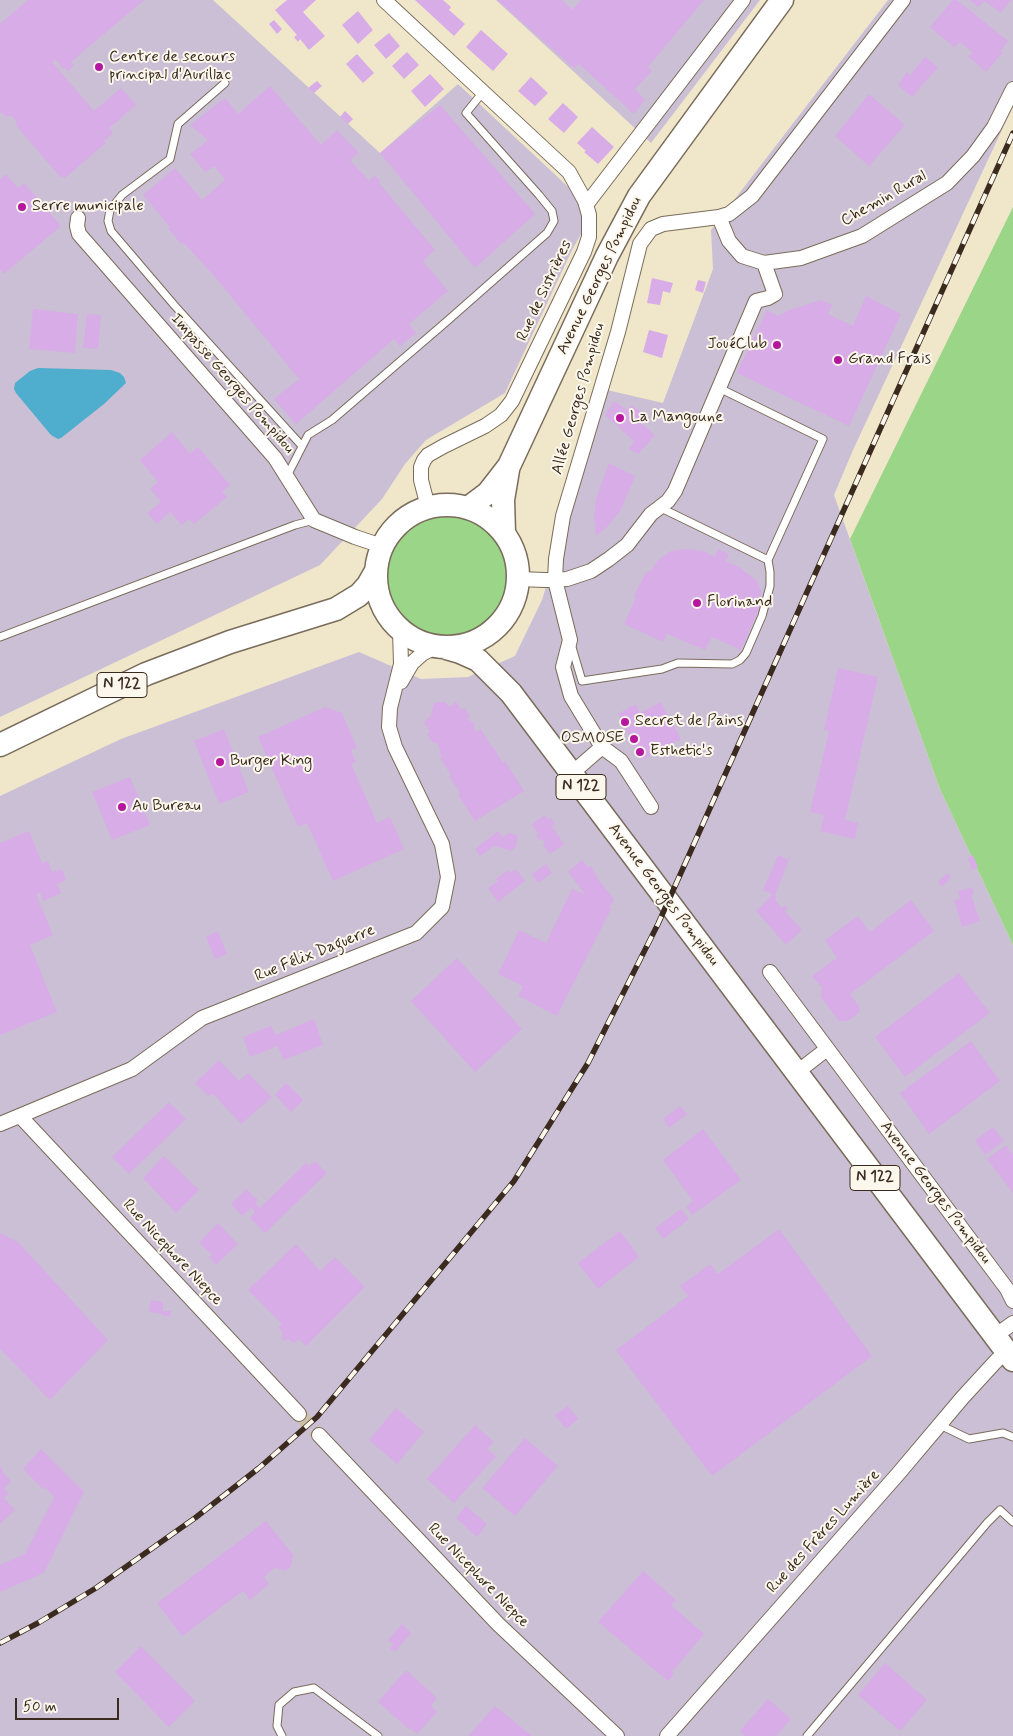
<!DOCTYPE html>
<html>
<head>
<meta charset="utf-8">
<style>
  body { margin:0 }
  #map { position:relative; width:1013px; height:1736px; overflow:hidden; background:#f0e6ca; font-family:Mynerve,sans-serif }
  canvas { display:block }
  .scale { position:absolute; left:15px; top:1698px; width:104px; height:22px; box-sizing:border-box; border:2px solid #3b2a1e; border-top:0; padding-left:6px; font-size:15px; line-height:18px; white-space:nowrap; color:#3b2a1e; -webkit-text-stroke:4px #fbf7ec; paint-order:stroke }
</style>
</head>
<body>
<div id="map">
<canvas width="1013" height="1736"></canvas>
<div class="scale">50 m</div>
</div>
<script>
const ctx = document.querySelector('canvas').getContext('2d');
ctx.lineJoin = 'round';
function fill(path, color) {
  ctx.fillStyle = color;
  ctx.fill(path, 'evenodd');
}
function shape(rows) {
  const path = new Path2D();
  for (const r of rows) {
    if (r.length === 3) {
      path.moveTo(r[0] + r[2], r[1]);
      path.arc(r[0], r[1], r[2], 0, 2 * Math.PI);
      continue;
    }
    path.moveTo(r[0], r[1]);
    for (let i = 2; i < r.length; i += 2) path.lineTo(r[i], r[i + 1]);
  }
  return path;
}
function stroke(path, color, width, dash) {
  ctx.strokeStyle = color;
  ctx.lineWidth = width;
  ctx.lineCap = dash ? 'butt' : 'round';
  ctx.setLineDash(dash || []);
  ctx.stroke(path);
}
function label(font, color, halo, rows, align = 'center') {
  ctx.font = font + ' Mynerve,sans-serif';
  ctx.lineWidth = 4;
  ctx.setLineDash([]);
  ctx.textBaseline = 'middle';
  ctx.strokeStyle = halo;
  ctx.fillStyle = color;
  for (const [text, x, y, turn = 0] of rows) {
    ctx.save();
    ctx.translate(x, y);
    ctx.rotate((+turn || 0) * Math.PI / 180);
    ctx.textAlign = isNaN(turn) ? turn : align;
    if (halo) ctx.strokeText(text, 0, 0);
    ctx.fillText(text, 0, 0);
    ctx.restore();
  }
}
const industrial = shape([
  [0,0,213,0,380,153,458,84,594,211,572,250,505,393,426,440,405,464,382,499,320,565,0,717],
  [496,0,760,0,651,143],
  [888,0,1013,0,1013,106,853,450,834,495,940,789,1013,945,1013,1736,0,1736,0,796,121,739,359,652,421,679,468,677,515,656,542,600,607,390,663,403,713,269,711,230]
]);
const green = shape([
  [1013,207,1013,945,940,789,850,539],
  [448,576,61]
]);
const water = shape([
  [38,368,111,370,120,373,124,377,126,383,104,404,61,438,58,439,51,435,16,393,14,389,15,383,30,371]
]);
const building = shape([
  [28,0,144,0,71,62,74,65,68,71,64,68,63,69,56,60,52,62,94,111,121,88,136,105,109,128,113,133,104,141,106,143,65,178,63,176,61,178,15,124,17,122,12,116,6,116,0,112,0,24],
  [287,0,316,0,303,12,325,36,309,50,300,39,298,42,294,37,297,35,275,10],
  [415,0,443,0,451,7,449,10,465,24,454,36],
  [497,0,562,0,572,10,581,0,704,0,648,67,652,71,635,89,645,100,634,114,579,64,574,68],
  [953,0,957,0,1008,41,1001,51,1003,52,986,72,968,56,973,53,960,42,954,47,930,27],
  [970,0,1011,0,1001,13,985,1,978,7],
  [358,11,373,30,358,44,342,25],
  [274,20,282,29,277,34,269,24],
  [481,30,508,54,493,71,466,47],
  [389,33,400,46,386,59,374,45],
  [407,52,419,65,404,79,392,66],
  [357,54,374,73,363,83,346,64],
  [925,57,938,67,912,97,898,85,907,72,910,75],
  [430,74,444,89,425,107,411,91],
  [531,77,548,93,535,106,518,91],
  [317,81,322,86,314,93,308,88],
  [270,86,321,145,337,130,359,153,350,160,369,181,374,175,380,181,380,184,435,250,423,261,448,291,409,324,416,333,400,346,394,339,296,424,274,399,299,379,215,277,184,243,182,245,168,228,170,227,143,195,175,168,202,200,225,180,215,166,205,172,190,154,208,140,190,125,225,98,238,114],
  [869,94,905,125,869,166,835,136],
  [563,103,578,117,564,133,548,119],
  [440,105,535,214,475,268,380,153],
  [345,111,353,119,348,124,340,117],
  [592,127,614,147,598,164,584,152,586,151,577,143],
  [6,174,18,188,24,183,61,226,4,274,0,269,0,179],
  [652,278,673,283,670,293,663,291,660,305,647,303],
  [698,280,706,282,703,293,695,290],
  [866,296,901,314,849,426,737,373,767,310,778,316,789,310,821,300,832,305,828,314,853,326],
  [33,309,78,314,75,353,29,349],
  [87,314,101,315,98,349,83,348],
  [649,330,668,335,662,358,643,352],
  [614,401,627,410,632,405,644,414,639,421,655,435,644,448,640,450,641,451,639,454,629,449,634,441,605,415],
  [172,432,190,454,198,447,230,485,222,491,227,497,194,524,189,519,182,525,170,512,157,524,147,513,161,502,150,489,158,482,140,460],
  [609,463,635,476,621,510,608,526,596,536,594,516,596,499],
  [688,549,703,551,715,557,718,549,729,554,726,561,739,567,756,580,761,590,760,607,741,650,712,637,705,650,667,634,663,642,624,624,636,598,634,596,646,572,651,571,658,560,671,551],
  [838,668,878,677,845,820,858,823,855,839,820,831,824,815,810,812,829,731,824,730],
  [437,702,445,702,449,707,456,702,461,709,465,708,470,717,467,719,474,723,475,732,481,729,491,746,492,745,502,762,505,761,524,791,475,821,458,795,460,793,449,776,451,775,440,758,443,757,439,753,440,749,436,742,433,743,427,734,430,732,424,722,431,716,433,705],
  [661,702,681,739,641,760,618,714,636,704,640,713],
  [325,707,342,713,357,748,351,750,356,762,351,764,377,823,390,817,404,849,333,881,307,823,298,827,258,737],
  [224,729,249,792,219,804,194,741],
  [130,777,150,825,112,840,92,792],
  [545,815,548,819,551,818,555,824,552,826,564,844,550,854,543,845,545,843,542,839,540,841,536,835,538,834,532,824],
  [29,831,42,863,48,861,52,872,62,869,66,880,57,884,61,893,43,901,40,892,36,894,53,935,30,945,57,1012,0,1035,0,843],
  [498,831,502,837,509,833,517,835,517,845,512,851,494,846,480,856,475,849],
  [778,855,789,860,775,895,777,896,775,900,782,908,784,905,788,909,785,911,802,930,786,945,756,911,771,896,772,894,763,890],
  [973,855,978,867,972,870,968,858],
  [582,860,588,867,591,866,598,879,614,899,609,908,611,909,557,1016,518,996,523,986,498,974,519,930,546,943,572,889,585,894,568,872],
  [546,864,552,873,538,883,532,874],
  [516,869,525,881,498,902,488,888,498,881,496,879,508,870,510,873],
  [948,873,951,877,942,887,938,881],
  [972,887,974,895,971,895,980,921,962,927,954,900,960,899,958,891],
  [911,900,934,931,850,994,860,1008,859,1013,847,1021,839,1021,820,996,822,988,812,976,837,958,825,940,858,916,870,932],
  [218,931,227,954,215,959,206,937],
  [457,958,522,1029,475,1072,411,1001],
  [959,973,990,1013,905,1077,875,1037],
  [314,1019,323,1045,283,1060,278,1046,250,1057,243,1037,271,1026,276,1035],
  [971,1041,1000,1081,929,1134,900,1093],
  [219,1060,239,1081,248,1073,272,1097,241,1124,213,1094,208,1096,195,1083],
  [286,1083,303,1100,291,1112,275,1095],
  [169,1102,186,1119,129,1174,112,1157],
  [680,1106,687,1114,669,1128,663,1119],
  [993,1127,1004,1141,985,1155,975,1140],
  [703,1129,741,1180,692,1215,686,1207,693,1201,663,1160],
  [1006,1145,1013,1155,1013,1193,987,1159],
  [164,1156,199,1190,176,1213,143,1178],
  [315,1161,327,1173,265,1233,250,1218,255,1212,251,1208,242,1216,231,1204,246,1189,258,1200,255,1204,260,1208,306,1163,309,1166],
  [681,1209,689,1219,663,1239,655,1228],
  [218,1223,238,1244,216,1265,209,1257,212,1255,199,1243],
  [779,1229,872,1356,712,1476,616,1350,688,1296,680,1286,710,1264,718,1274],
  [620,1231,639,1257,598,1289,578,1263],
  [0,1233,19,1243,108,1340,50,1400,0,1349],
  [296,1244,320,1271,335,1257,365,1287,306,1346,299,1339,293,1343,288,1338,284,1341,281,1337,283,1334,279,1327,282,1324,248,1290],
  [151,1300,163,1302,163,1311,171,1311,170,1316,163,1316,162,1314,149,1312],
  [568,1406,578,1419,566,1429,555,1415],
  [396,1408,424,1432,397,1464,369,1440],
  [475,1425,494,1442,487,1449,496,1456,454,1503,427,1479],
  [525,1438,558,1466,515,1516,482,1488],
  [41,1449,84,1492,44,1573,0,1592,0,1565,25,1554,54,1497,45,1487,43,1489,23,1469],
  [0,1466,3,1470,2,1471,11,1481,4,1488,9,1493,4,1498,15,1510,0,1524],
  [466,1506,487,1524,477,1537,456,1518],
  [266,1521,293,1555,291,1566,286,1571,274,1568,264,1577,269,1584,250,1600,243,1591,182,1636,157,1603],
  [643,1571,676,1600,671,1605,704,1634,672,1672,674,1674,668,1681,598,1622],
  [402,1624,411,1633,395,1652,390,1648,393,1644,388,1640],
  [141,1646,195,1701,169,1727,115,1672],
  [885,1663,927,1700,900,1731,858,1695],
  [406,1670,437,1698,431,1706,437,1712,417,1734,411,1728,410,1730,378,1702],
  [768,1699,791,1719,776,1736,745,1736,740,1731],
  [495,1706,532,1736,468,1736]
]);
const minorTunnel = shape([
  [299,1414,319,1435]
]);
const service = shape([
  [225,83,178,124,170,159,122,195,110,210,108,221,111,231,175,306,302,446],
  [287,476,308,435,332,420,446,322,547,233,554,221,552,211,539,195,466,113,483,92],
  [659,507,768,560],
  [0,637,295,525,314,520],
  [571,644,582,681,662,669,678,663,732,664,740,660,746,653,762,616,770,586,770,572,768,560,823,439,719,388],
  [940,1425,969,1439,1003,1433,1013,1437],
  [282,1736,277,1726,279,1705,294,1692,314,1688,378,1736],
  [807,1736,987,1523,1000,1510,1013,1522]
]);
const minor = shape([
  [384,0,569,172,585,201,589,215,589,237,584,252,512,401,501,415,485,426,444,446,428,455,424,460,421,467,421,480,428,507],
  [586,205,743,0],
  [719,217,729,241,742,256,764,263,801,258,862,236,947,183,973,156,994,127,1013,89],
  [78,218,77,226,79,234,275,458,314,520,355,537,382,546],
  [518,579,545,580,567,579,591,571,609,559,627,545,651,514,668,501,675,491,756,301,768,298,775,294,764,263],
  [401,682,412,663,422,654,435,647],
  [571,774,602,747],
  [651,807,621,761,602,747,571,696,563,667,570,640,555,580,556,559,563,516,618,332,640,244,651,229,663,224,719,217,729,214,752,196,903,0],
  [770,972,1007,1289,1013,1301],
  [796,1073,827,1049],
  [20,1116,299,1414],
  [0,1124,132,1069,202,1018,416,933,442,907,448,877,442,844,395,747,389,727,390,708,401,664,400,630],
  [995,1336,1013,1323],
  [319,1435,498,1624,617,1736],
  [667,1736,898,1474,963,1397,997,1360,1007,1352]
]);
const primary = shape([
  [447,576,71],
  [468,508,488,493,509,466,607,256,639,196,782,0],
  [504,533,503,500,508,470],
  [446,648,460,652,478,660,511,693,1013,1360],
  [0,745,146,674,230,642,336,609,359,595,368,585,376,571]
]);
const rail = shape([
  [0,1643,38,1623,96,1588,195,1518,259,1468,317,1417,514,1181,588,1063,658,924,1013,133]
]);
const markers = [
  [99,67,5,"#b5179e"],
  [22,207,5,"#b5179e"],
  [777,345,5,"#b5179e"],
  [838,360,5,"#b5179e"],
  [620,418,5,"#b5179e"],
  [697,603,5,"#b5179e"],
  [625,722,5,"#b5179e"],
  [634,739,5,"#b5179e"],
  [640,752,5,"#b5179e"],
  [220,762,5,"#b5179e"],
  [122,807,5,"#b5179e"]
];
const shields = [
  [122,685,50],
  [581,787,50],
  [875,1178,50]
];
const shieldNames = [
  ["N 122",122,685],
  ["N 122",581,787],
  ["N 122",875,1178]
];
const poiNames = [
  ["Centre de secours",109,58],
  ["principal d'Aurillac",109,76],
  ["Serre municipale",32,207],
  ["JouéClub",767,345,"right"],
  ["Grand Frais",848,360],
  ["La Mangoune",630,418],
  ["Florinand",707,603],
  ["Secret de Pains",635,722],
  ["OSMOSE",624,739,"right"],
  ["Esthetic's",650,752],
  ["Burger King",230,762],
  ["Au Bureau",132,807]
];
const streetNames = [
  ["Chemin Rural",884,199,-30],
  ["Avenue Georges Pompidou",600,276,-64],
  ["Rue de Sistrières",545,291,-65],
  ["Impasse Georges Pompidou",232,384,49],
  ["Allée Georges Pompidou",579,399,-74],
  ["Avenue Georges Pompidou",663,895,53],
  ["Rue Félix Daguerre",315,954,-22],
  ["Avenue Georges Pompidou",935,1193,53],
  ["Rue Nicephore Niepce",172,1253,47],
  ["Rue des Frères Lumière",824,1532,-48],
  ["Rue Nicephore Niepce",478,1576,46]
];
fill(industrial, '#cbbfd5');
fill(green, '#9ad588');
fill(water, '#4fadcd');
fill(building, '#d7ace7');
stroke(minorTunnel, '#ccc0a8', 14, [14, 7]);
stroke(service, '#7a6c5a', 9);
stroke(minor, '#7a6c5a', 16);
stroke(primary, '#7a6c5a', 25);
stroke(service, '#fff', 7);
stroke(minor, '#fff', 14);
stroke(primary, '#fff', 22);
stroke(rail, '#3b2a1e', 5.5);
stroke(rail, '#fbf7ec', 4, [11]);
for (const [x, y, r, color] of markers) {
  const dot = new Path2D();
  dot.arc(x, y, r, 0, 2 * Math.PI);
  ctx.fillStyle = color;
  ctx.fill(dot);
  stroke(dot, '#fbf7ec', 2);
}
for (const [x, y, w] of shields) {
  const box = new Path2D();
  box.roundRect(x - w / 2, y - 12.5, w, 25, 4);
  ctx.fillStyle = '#fbf7ec';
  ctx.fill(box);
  stroke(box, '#3b2a1e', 1);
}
label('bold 15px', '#3b2a1e', null, shieldNames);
label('16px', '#3b2a1e', '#fbf7ec', poiNames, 'left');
label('16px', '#3b2a1e', '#fbf7ec', streetNames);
</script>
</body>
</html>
